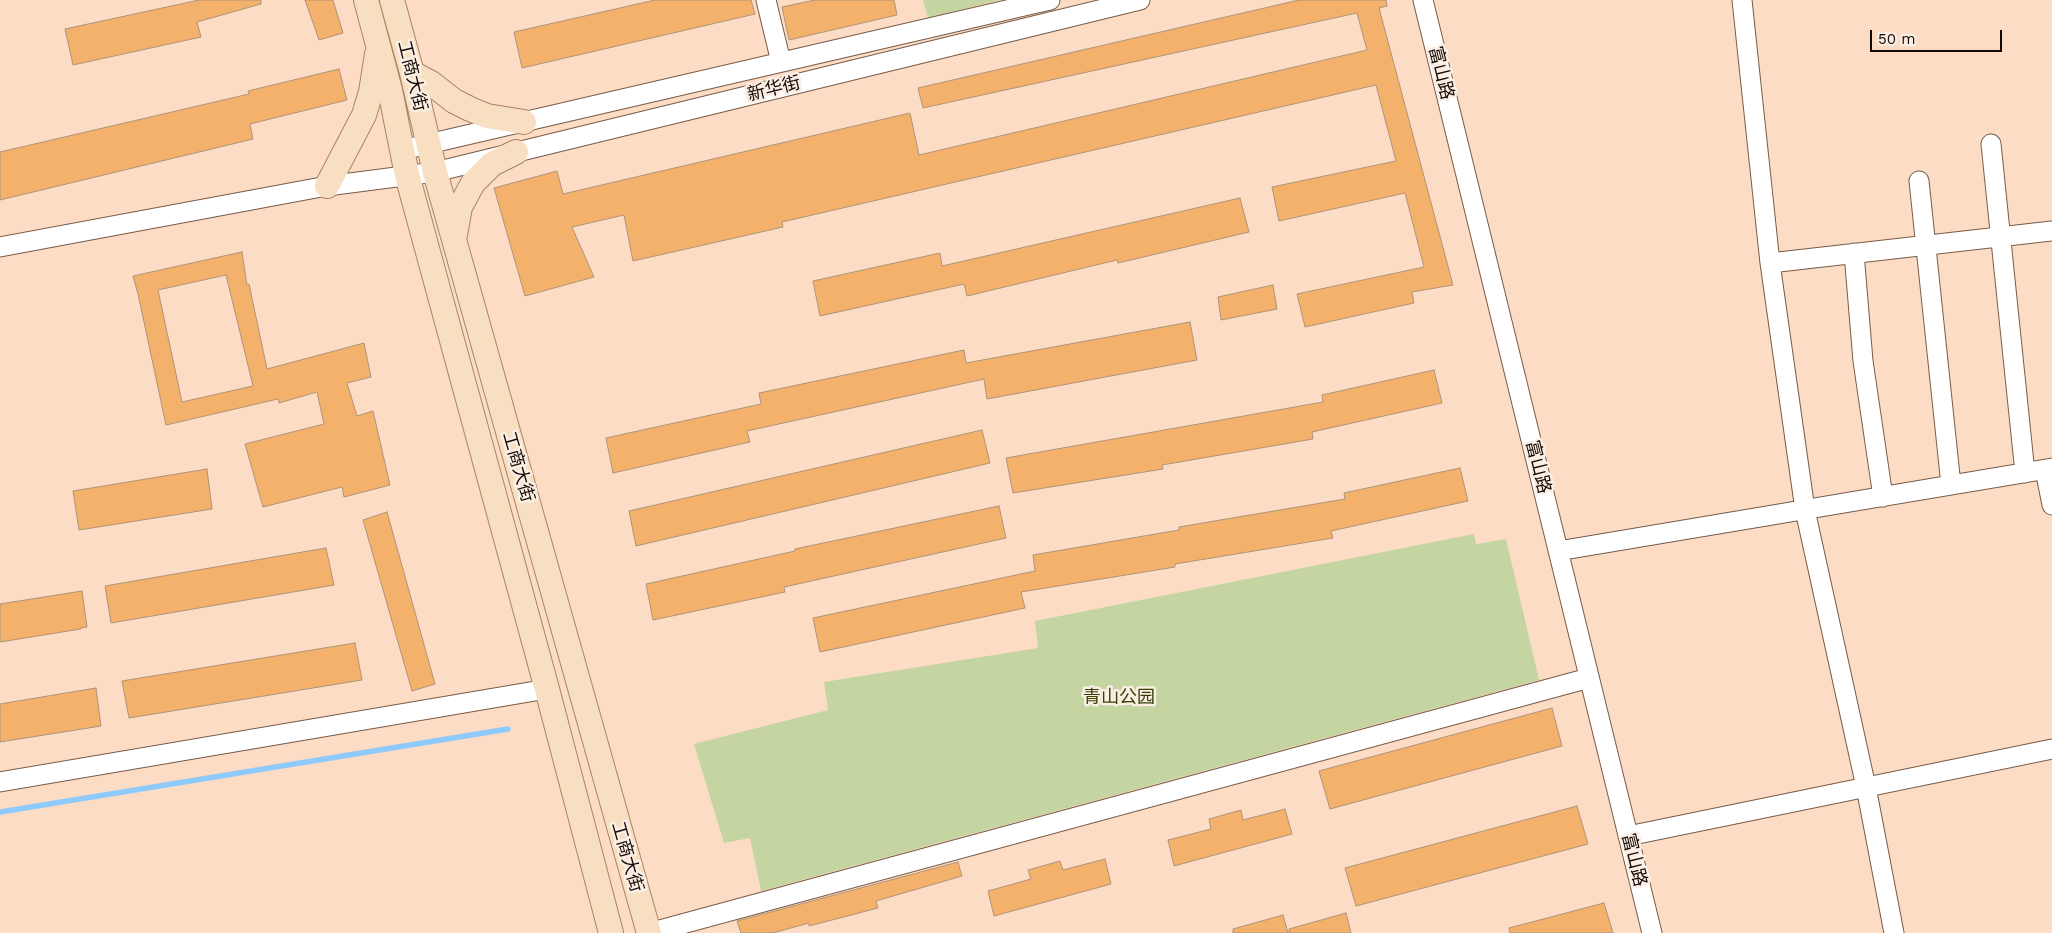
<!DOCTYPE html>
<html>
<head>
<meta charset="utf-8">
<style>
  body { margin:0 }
  #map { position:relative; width:2052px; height:933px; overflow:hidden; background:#fddcc5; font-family:"Work Sans",sans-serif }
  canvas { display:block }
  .scale { position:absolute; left:1870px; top:30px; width:132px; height:22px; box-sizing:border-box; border:2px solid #140a04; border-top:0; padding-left:6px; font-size:15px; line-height:18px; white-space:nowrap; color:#140a04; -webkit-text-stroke:4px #fbeee4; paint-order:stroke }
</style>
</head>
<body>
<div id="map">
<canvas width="2052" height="933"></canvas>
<div class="scale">50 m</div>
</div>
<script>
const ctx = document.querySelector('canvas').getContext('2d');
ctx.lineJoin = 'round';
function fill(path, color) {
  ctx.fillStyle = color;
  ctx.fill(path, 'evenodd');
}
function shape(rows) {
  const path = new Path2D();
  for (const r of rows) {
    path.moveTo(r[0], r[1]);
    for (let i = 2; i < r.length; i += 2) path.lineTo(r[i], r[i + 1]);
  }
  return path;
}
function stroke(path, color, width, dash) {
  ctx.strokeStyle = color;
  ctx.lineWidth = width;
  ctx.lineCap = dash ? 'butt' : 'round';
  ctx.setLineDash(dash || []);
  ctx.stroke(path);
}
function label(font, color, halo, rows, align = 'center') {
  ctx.font = font + ' "Work Sans","Noto Sans SC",sans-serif';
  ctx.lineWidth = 5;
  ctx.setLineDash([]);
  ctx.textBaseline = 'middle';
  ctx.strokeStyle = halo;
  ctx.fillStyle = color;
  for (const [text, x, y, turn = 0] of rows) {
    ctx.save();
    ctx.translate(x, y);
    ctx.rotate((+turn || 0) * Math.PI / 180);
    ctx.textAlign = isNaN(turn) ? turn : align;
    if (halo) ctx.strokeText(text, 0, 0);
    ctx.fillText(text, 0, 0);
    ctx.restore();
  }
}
const green = shape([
  [923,0,1000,0,928,18],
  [1474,534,1476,544,1506,539,1539,680,761,891,750,838,724,843,694,744,828,710,824,682,1038,648,1035,621]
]);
const stream = shape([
  [0,812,508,729]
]);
const building = shape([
  [199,0,261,0,261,4,197,22,201,37,73,65,65,29,199,0],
  [305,0,333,0,343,33,319,40,305,0],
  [655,0,751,0,755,14,522,68,514,32,655,0],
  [815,0,894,0,897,15,789,40,782,7,815,0],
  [1299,0,1386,0,1387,6,1379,8,1453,285,1412,292,1414,303,1305,327,1297,294,1424,267,1405,193,1279,221,1272,187,1396,161,1376,85,782,222,783,227,633,261,624,215,572,227,594,277,525,296,494,188,557,171,563,194,910,113,919,155,1367,50,1357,13,923,108,918,88,1299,0],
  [339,69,347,100,250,124,253,139,0,200,0,152,249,94,248,91,339,69],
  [1240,198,1249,232,1118,263,1117,260,967,296,964,284,820,316,813,281,940,253,942,266,1240,198],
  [242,252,247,285,249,284,267,369,364,343,371,377,347,383,357,416,373,411,390,485,344,497,342,487,263,507,245,444,324,424,317,392,279,403,278,399,166,425,138,294,133,276,242,252],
  [226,275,253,386,182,402,158,290,226,275],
  [1273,285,1277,309,1221,320,1218,297,1273,285],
  [1190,322,1197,360,987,399,984,379,747,431,750,442,613,473,606,438,761,404,759,393,964,350,966,363,1190,322],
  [1434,370,1442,403,1312,432,1313,439,1162,465,1163,469,1013,493,1006,458,1323,402,1322,395,1434,370],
  [982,430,990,463,636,546,629,511,982,430],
  [1460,468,1468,501,1331,531,1333,538,1175,564,1175,567,1021,592,1025,608,820,652,813,618,1035,571,1033,555,1179,530,1179,527,1345,499,1344,493,1460,468],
  [207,469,212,509,79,530,73,491,207,469],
  [999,506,1006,538,784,587,785,592,653,620,646,584,795,551,795,549,999,506],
  [387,512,435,684,412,691,363,520,387,512],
  [326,548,334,585,111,623,105,586,326,548],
  [82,591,87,627,81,628,81,629,0,642,0,604,82,591],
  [355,643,362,680,129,718,122,681,355,643],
  [96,688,101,726,0,742,0,704,96,688],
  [1552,708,1562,746,1330,809,1319,771,1552,708],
  [1577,806,1588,844,1356,906,1345,868,1577,806],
  [1285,809,1292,834,1174,866,1168,840,1211,829,1209,819,1241,810,1243,820,1285,809],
  [1105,859,1111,884,994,916,988,891,1031,879,1028,870,1060,861,1063,870,1105,859],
  [958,862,962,876,876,901,878,908,809,926,809,923,773,933,741,933,737,921,958,862],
  [1604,903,1613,933,1510,933,1509,928,1604,903],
  [1346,913,1351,933,1289,933,1289,929,1346,913],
  [1283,915,1288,933,1233,933,1233,929,1283,915]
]);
const minor = shape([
  [766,0,781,62],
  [1423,0,1652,933],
  [1742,0,1770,263,1805,510,1866,787,1894,933],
  [1991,144,2025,473],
  [402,150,1050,0],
  [1919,181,1951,485],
  [0,247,327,186,435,172,1140,0],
  [1854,253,1863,361,1883,497],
  [1770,263,2052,231],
  [2045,470,2052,505],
  [1558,551,2052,468],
  [0,782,547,689],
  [1628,836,2052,749],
  [649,933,1589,678]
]);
const major = shape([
  [366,0,390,90,407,175,547,689,611,933],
  [392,0,412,73,435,172,649,933],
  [412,73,431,83,454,101,470,109,487,116,524,122],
  [327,186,364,115,371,92,377,54],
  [455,235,460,207,473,183,492,164,516,152]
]);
const streetNames = [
  ["富山路",1441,73,76],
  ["工商大街",412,76,76],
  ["新华街",774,89,-14],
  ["工商大街",518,467,74],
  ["富山路",1538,467,76],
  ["工商大街",627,857,74],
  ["富山路",1634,860,76]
];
const parkNames = [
  ["青山公园",1119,698]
];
fill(green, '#c4d5a2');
stroke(stream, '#8ecafb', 5.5);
fill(building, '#f3b16b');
stroke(building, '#ae937a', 1);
stroke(minor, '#775b47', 21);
stroke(major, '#a68666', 26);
stroke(minor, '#fff', 19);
stroke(major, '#f9dfc2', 24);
label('18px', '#140a04', '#fbeee4', streetNames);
label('18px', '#334200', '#fbeee4', parkNames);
</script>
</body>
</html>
